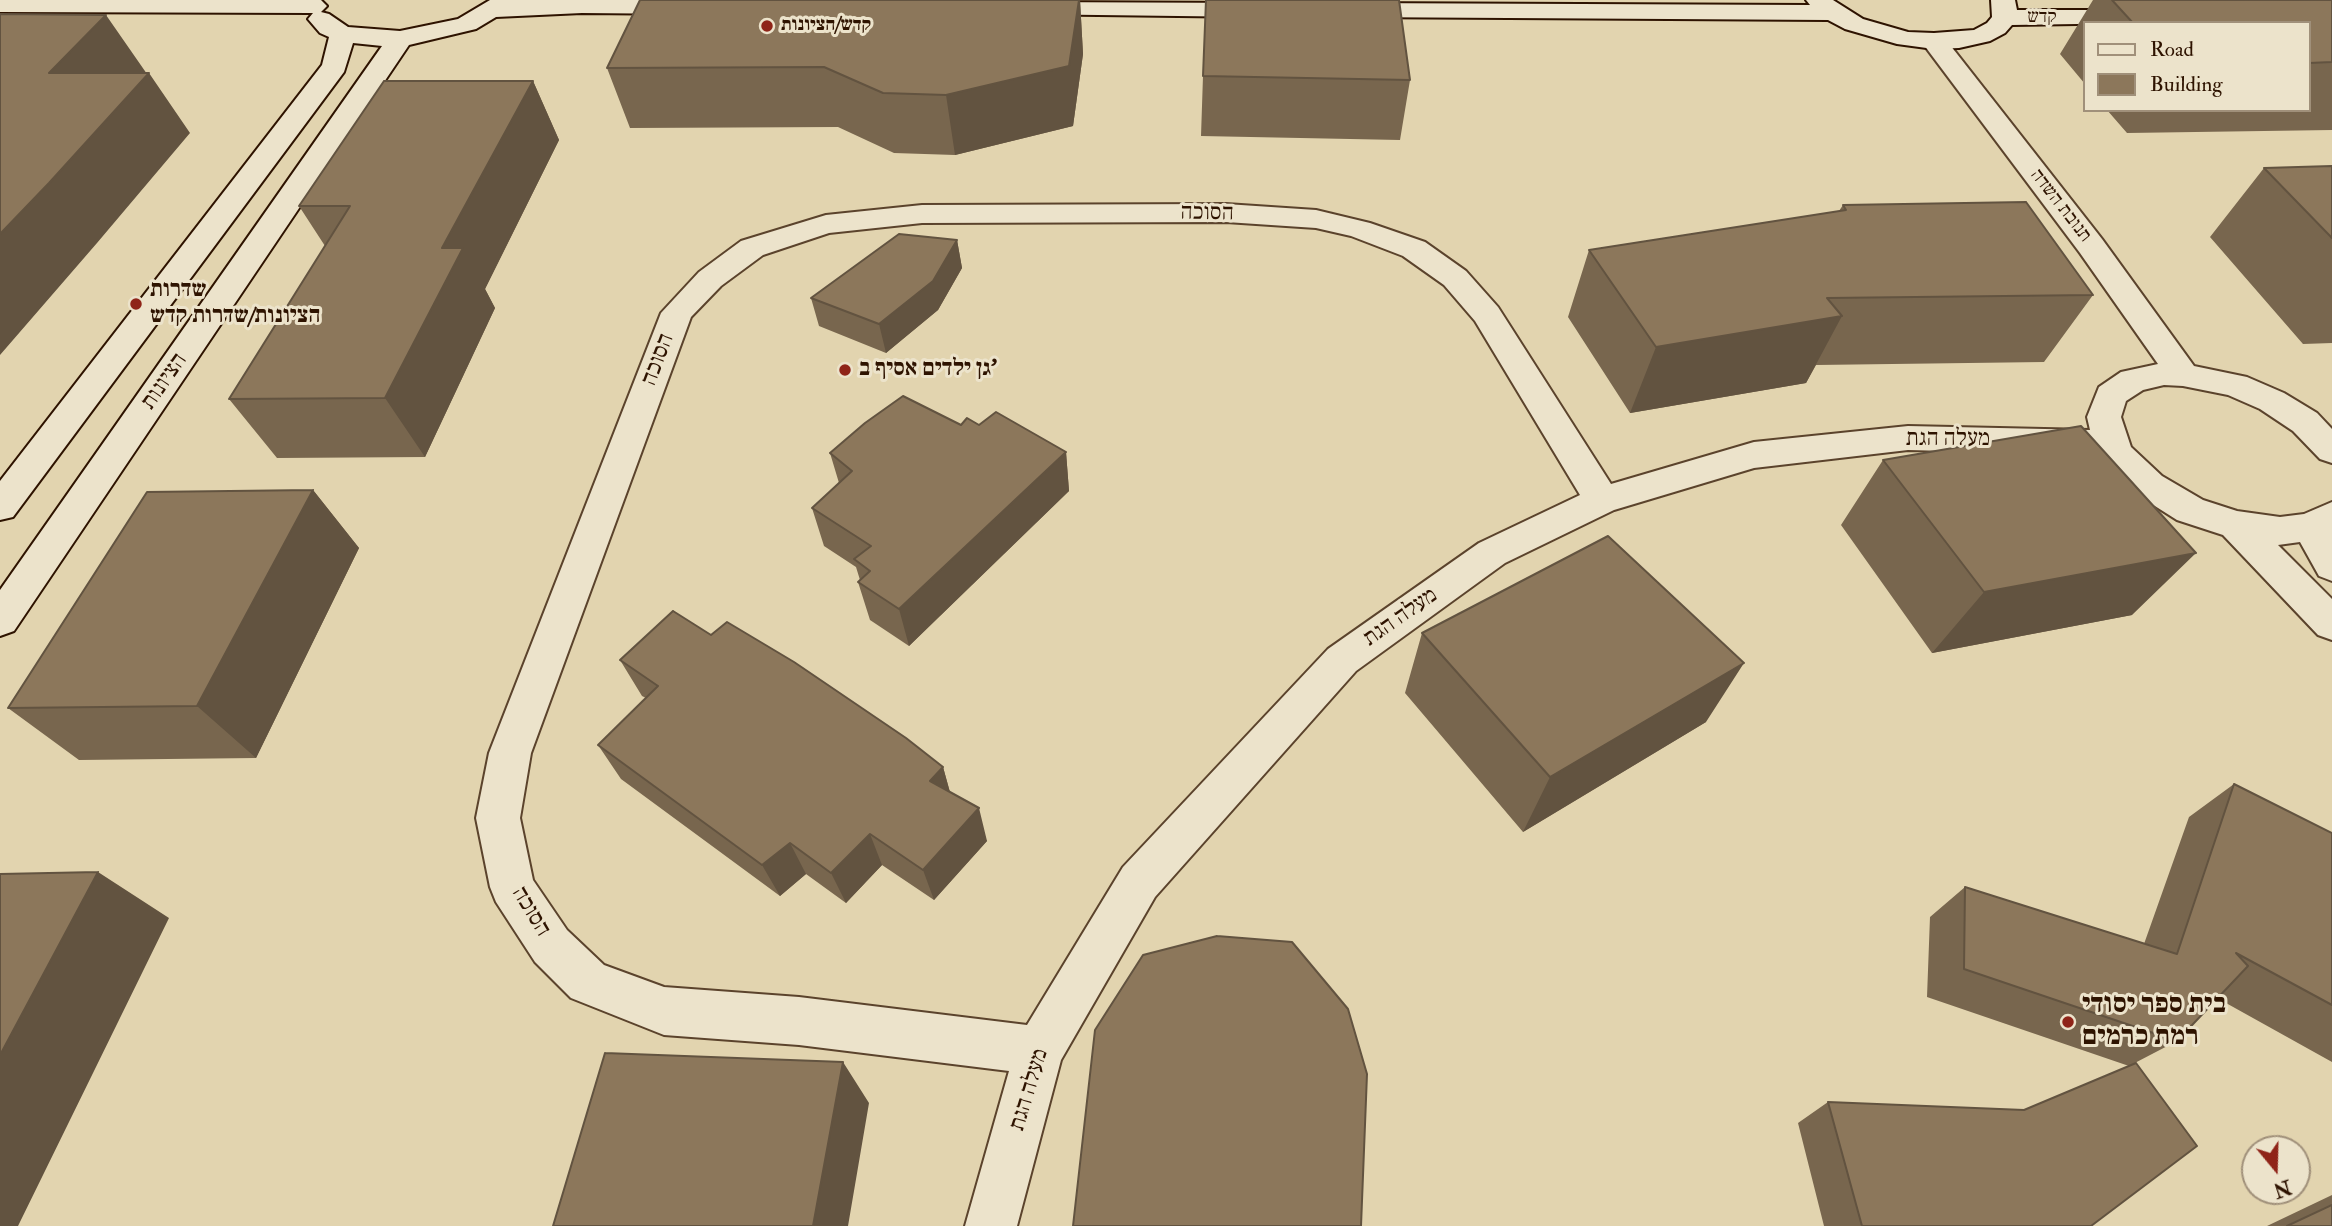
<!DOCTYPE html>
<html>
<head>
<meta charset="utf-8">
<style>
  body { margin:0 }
  #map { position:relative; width:2332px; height:1226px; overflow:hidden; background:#e2d4af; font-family:"IM FELL Double Pica",serif }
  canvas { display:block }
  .legend { position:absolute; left:2083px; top:21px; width:228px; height:91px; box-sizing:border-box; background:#ece3cb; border:2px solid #a0907a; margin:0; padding:9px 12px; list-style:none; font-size:21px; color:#2e1300 }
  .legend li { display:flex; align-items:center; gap:14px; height:35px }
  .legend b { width:35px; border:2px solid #a0907a }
  .north { position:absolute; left:2241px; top:1135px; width:70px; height:70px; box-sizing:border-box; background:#ece3cb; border:2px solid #a0907a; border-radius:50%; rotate:161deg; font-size:19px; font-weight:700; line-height:28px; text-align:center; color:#2e1300 }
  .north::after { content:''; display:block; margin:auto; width:24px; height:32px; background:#8f2418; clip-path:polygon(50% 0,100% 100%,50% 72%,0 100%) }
</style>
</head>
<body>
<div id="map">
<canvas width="2332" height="1226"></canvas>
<ul class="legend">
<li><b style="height:9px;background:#ece3cb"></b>Road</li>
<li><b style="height:19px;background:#8c775b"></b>Building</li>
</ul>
<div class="north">N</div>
</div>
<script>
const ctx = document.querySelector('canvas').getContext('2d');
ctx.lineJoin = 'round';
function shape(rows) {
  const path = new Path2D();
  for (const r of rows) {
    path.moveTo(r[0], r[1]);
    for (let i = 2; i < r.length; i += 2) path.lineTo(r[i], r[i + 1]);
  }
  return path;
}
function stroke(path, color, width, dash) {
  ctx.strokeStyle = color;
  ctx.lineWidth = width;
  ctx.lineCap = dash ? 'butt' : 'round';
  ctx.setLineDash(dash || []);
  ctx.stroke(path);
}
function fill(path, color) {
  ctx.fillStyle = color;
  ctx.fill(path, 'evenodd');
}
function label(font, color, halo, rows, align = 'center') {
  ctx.font = font + ' "IM FELL Double Pica","Frank Ruhl Libre",serif';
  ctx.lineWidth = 6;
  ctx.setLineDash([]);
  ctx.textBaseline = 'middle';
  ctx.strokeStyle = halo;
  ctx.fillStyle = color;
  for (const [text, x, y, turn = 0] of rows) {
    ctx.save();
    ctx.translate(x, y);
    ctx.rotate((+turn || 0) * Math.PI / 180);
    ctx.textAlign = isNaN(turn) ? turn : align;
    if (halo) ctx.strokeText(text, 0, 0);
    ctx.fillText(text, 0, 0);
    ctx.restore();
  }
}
const street = shape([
  [1934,33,1943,36,2102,239,2194,366,2247,377,2284,393,2317,413,2332,429,2332,463,2320,459,2293,431,2260,409,2228,395,2183,386,2164,385,2143,390,2126,401,2121,417,2131,447,2162,476,2203,500,2237,511,2280,517,2304,514,2332,502,2332,581,2319,576,2300,542,2278,545,2332,599,2332,640,2318,635,2223,535,2177,520,2136,494,2107,465,2101,455,1908,450,1754,468,1614,510,1505,563,1356,671,1155,897,1061,1060,1017,1226,965,1226,1009,1071,799,1045,664,1035,571,998,535,962,496,902,490,887,476,818,489,753,661,313,699,272,741,241,826,215,922,205,1226,204,1316,210,1370,223,1425,242,1466,271,1498,307,1611,484,1754,442,1908,426,2090,430,2087,417,2099,387,2121,372,2158,364,2080,253,1921,41,1925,36,1934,33],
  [1226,222,1316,228,1351,236,1403,256,1444,285,1475,321,1580,495,1479,543,1328,649,1123,867,1027,1025,799,997,664,987,604,965,567,930,533,880,520,818,531,753,691,317,721,286,763,255,829,233,922,223,1226,222]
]);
const secondary = shape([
  [0,0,321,0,327,6,321,12,329,14,348,27,400,31,458,19,490,0,693,0,700,2,703,7,700,12,691,14,582,13,496,17,476,29,409,45,14,631,0,636,0,590,382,46,353,43,344,72,13,517,0,520,0,481,322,65,329,37,320,33,308,19,313,13,0,12,0,0],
  [1806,0,1833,0,1863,19,1908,32,1934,33,1974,30,1987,23,1992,17,1991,0,2015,0,2017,10,2136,10,2145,12,2148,17,2143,23,2012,25,2005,33,1990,41,1959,48,1934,49,1897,44,1845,29,1828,20,1349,17,1340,15,1337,10,1340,5,1349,3,1810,5,1806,0],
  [1027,2,1258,3,1267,5,1270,10,1267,15,1258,17,1018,14,1015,9,1018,4,1027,2]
]);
const wall = shape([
  [640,0,1080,0,1083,54,1073,126,955,155,894,153,838,127,630,128,607,68],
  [2093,0,2332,0,2332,130,2127,133,2107,110,2309,110,2309,23,2085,23,2085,84,2060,54],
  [1203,76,1410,80,1400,140,1201,136],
  [533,81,559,140,485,289,495,308,425,457,277,458,229,399,325,246,299,206],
  [2332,166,2332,343,2303,344,2210,237,2264,168],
  [1843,205,2093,295,2044,362,1816,365,1806,383,1630,413,1568,317,1589,250,1839,211],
  [957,240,962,268,938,310,886,353,819,326,811,298],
  [961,425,979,425,1066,452,1069,491,909,646,870,620,858,582,860,580,856,567,824,546,812,508,839,483,830,453],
  [1883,460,2132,615,1932,653,1841,525],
  [313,490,359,548,256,758,79,760,8,708],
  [1422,633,1706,722,1523,832,1405,693],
  [711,635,943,767,950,792,987,841,934,900,882,865,846,903,806,874,780,896,621,779,598,745,646,698,642,696,620,660],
  [2234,784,2332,833,2332,1062,2217,998,2177,1041,2129,1066,1927,997,1930,917,1965,887,2144,944,2189,817],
  [1828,1102,2091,1226,1824,1226,1798,1123],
  [2332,1195,2332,1226,2267,1226]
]);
const shadedWall = shape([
  [1079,0,1080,0,1083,54,1073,126,955,155,946,95],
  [106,15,147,74,49,73],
  [149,73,190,133,97,243,0,355,0,234],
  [533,81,559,140,485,289,495,308,425,457,385,398,442,248],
  [957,240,962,268,938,310,886,353,879,324],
  [1842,316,1806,383,1630,413,1656,347],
  [1066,452,1069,491,909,646,899,609],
  [313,490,359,548,256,758,197,706],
  [2196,553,2132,615,1932,653,1984,592],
  [1744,663,1706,722,1523,832,1550,777],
  [943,767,952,800,930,781],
  [979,808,987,841,934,900,923,870],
  [870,834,882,865,846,903,831,873],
  [790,843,806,874,780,896,762,865],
  [98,872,169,918,18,1226,0,1226,0,1055],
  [843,1062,869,1103,848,1226,813,1226]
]);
const building = shape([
  [640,0,1079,0,1069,66,946,95,883,93,824,67,607,68,640,0],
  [1206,0,1399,0,1410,80,1203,76,1206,0],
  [2112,0,2332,0,2332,62,2309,63,2309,23,2133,23,2112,0],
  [0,14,106,15,49,73,149,73,49,183,0,234,0,14],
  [384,81,533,81,442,248,463,248,385,398,229,399,350,206,299,206,384,81],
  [2332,166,2332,238,2264,168,2332,166],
  [2026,202,2093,295,1827,298,1842,316,1656,347,1589,250,1846,210,1843,205,2026,202],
  [899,234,957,240,933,281,879,324,811,298,899,234],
  [903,396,961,425,967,418,979,425,996,412,1066,452,899,609,858,582,870,571,854,559,871,546,812,508,852,471,830,453,865,423,903,396],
  [2081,426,2196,553,1984,592,1883,460,2081,426],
  [313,490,197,706,8,708,147,492,313,490],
  [1608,536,1744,663,1550,777,1422,633,1608,536],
  [673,611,711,635,727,622,794,662,906,738,943,767,930,781,979,808,923,870,870,834,831,873,790,843,762,865,598,745,658,686,620,660,673,611],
  [2234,784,2332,833,2332,1005,2236,953,2248,966,2177,1041,1964,969,1965,887,2177,954,2234,784],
  [98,872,0,1055,0,874,98,872],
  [1217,936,1292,942,1348,1009,1367,1074,1361,1226,1073,1226,1095,1030,1143,955,1217,936],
  [605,1053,843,1062,813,1226,553,1226,605,1053],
  [2136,1063,2197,1146,2091,1226,1862,1226,1828,1102,2024,1110,2136,1063],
  [2332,1205,2332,1226,2287,1226,2332,1205]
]);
const markers = [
  [767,26,7,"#8f2418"],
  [136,304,7,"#8f2418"],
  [845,370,7,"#8f2418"],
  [2068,1022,7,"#8f2418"]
];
const farStreetnames = [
  ["קדש",2042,18],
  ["תנובת השדה",2060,206,52]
];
const farPoinames = [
  ["קדש/הציונות",781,26]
];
const streetNames = [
  ["הסוכה",1207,214,1],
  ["הסוכה",659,360,-69],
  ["הציונות",165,382,-55],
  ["מעלה הגת",1948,440],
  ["מעלה הגת",1401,618,-35],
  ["הסוכה",530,912,59],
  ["מעלה הגת",1030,1090,-73]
];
const poiNames = [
  ["שדרות",150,291],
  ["הציונות/שדרות קדש",150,317],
  ["גן ילדים אסיף ב'",859,370]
];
const nearPoinames = [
  ["בית ספר יסודי",2082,1006],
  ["רמת כרמים",2082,1038]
];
stroke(street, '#5b432c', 4);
stroke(secondary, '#2e1300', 4);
fill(street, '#ece3cb');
fill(secondary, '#ece3cb');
fill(wall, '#78664e');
fill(shadedWall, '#625340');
fill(building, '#8c775b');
stroke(building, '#625340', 2);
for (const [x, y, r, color] of markers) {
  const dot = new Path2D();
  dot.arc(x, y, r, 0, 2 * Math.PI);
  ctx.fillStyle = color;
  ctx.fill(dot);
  stroke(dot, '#ece3cb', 2.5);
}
label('19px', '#2e1300', '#ece3cb', farStreetnames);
label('bold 19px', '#2e1300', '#ece3cb', farPoinames, 'left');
label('23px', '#2e1300', '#ece3cb', streetNames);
label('bold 23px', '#2e1300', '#ece3cb', poiNames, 'left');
label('bold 28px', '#2e1300', '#ece3cb', nearPoinames, 'left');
</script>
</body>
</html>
